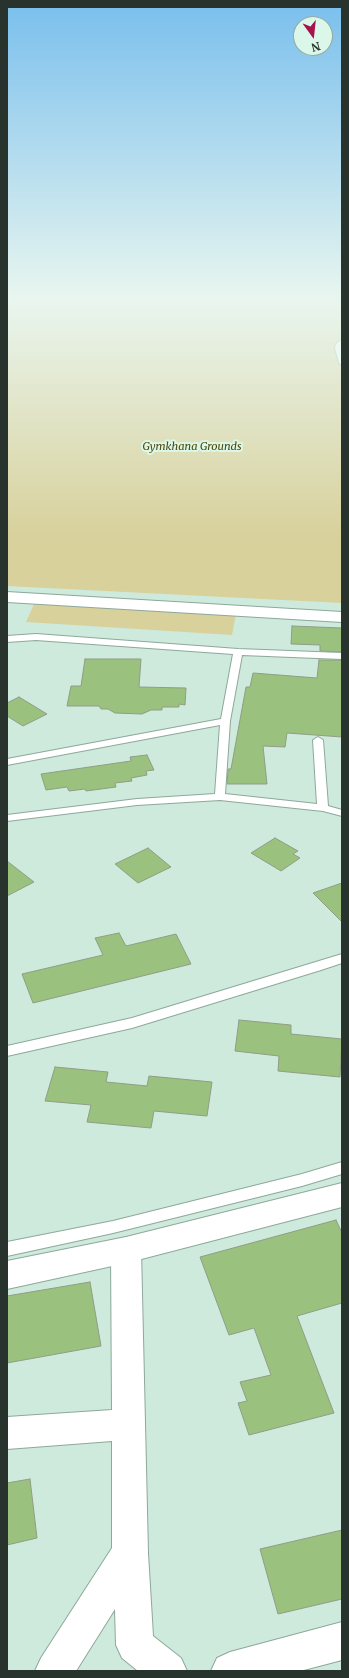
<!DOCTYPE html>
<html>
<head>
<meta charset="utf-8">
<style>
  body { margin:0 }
  #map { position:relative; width:349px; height:1678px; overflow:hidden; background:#ceeadc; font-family:Merriweather,serif }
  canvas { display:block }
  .frame { position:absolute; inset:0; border:8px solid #29332e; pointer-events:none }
  .north { position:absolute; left:293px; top:16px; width:40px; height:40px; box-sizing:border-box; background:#dbf7e9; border:1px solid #94a99e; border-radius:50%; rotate:165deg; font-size:11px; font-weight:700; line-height:16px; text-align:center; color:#29332e }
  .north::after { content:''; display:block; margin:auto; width:14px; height:18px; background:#a7124b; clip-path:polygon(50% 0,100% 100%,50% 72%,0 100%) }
</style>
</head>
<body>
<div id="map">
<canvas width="349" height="1678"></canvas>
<div class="frame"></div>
<div class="north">N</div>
</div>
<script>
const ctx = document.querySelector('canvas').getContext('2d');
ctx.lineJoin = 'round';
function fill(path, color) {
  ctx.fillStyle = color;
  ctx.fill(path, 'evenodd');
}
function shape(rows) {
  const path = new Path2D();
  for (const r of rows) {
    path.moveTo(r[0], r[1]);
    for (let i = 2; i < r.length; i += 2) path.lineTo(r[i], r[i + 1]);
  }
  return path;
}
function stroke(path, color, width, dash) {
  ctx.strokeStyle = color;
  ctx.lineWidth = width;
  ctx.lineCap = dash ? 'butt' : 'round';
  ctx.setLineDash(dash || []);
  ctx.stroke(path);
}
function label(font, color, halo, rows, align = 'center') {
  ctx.font = font + ' Merriweather,serif';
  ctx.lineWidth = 4;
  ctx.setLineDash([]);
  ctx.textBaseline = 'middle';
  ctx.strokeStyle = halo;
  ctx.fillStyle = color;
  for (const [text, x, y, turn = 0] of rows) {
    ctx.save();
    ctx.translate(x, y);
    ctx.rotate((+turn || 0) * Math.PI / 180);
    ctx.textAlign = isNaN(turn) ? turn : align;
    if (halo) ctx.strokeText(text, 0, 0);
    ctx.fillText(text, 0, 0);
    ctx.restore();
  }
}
const green = shape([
  [7,299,342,299,342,603,7,586],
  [35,602,236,614,232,635,26,622]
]);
const building = shape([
  [292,626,342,628,342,652,320,651,320,645,291,644,292,626],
  [85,659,141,659,139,687,186,688,185,705,179,704,179,707,162,707,162,710,151,710,142,714,115,713,108,709,101,709,99,706,67,706,71,686,81,686,85,659],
  [319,660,342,660,342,737,287,733,285,747,263,746,267,784,227,784,228,769,231,769,246,687,250,687,253,673,317,678,319,660],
  [19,697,47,714,23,726,7,716,7,703,19,697],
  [147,755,154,770,146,771,147,775,131,778,132,781,115,783,116,787,86,791,85,789,69,791,67,787,46,790,41,774,131,761,130,757,147,755],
  [275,838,298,851,293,854,300,858,281,871,251,853,275,838],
  [148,848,171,867,138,883,115,864,148,848],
  [7,861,34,882,7,896,7,861],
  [342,883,342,922,313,893,342,883],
  [119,933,126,946,176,934,191,964,33,1003,22,974,103,955,95,938,119,933],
  [239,1020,291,1025,291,1034,342,1039,340,1077,278,1071,279,1056,235,1051,239,1020],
  [55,1067,108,1072,106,1082,147,1086,149,1076,212,1082,207,1116,154,1111,151,1128,87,1122,91,1105,45,1101,55,1067],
  [336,1220,342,1233,342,1303,297,1316,334,1413,249,1435,238,1403,247,1401,240,1382,271,1375,254,1328,229,1335,200,1257,336,1220],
  [90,1282,101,1346,7,1363,7,1296,90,1282],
  [30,1479,37,1538,7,1545,7,1483,30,1479],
  [342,1530,342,1599,278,1614,260,1549,342,1530]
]);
const lane = shape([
  [7,299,38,299,35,301,7,302,7,299],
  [342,339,341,345,342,365,339,363,335,348,336,344,342,339],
  [36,634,238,649,342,653,342,659,242,655,230,721,225,794,317,804,313,740,318,737,323,740,328,806,342,810,342,816,323,811,220,800,137,805,7,821,7,815,137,799,215,794,220,725,7,765,7,759,221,719,233,654,36,640,7,642,7,636,36,634],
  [342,954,342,963,321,970,132,1028,7,1056,7,1046,132,1018,342,954],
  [342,1162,342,1174,302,1186,113,1233,7,1256,7,1242,113,1221,302,1174,342,1162]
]);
const street = shape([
  [126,1237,136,1241,141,1250,148,1553,153,1636,181,1658,187,1671,138,1671,122,1658,116,1645,115,1609,76,1671,35,1671,41,1658,112,1548,112,1441,7,1449,7,1417,112,1410,111,1250,116,1241,126,1237],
  [342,1622,342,1660,300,1671,211,1671,217,1658,230,1652,342,1622]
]);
const secondary = shape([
  [7,592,342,612,342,622,7,602,7,592],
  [342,1183,342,1207,126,1263,7,1289,7,1261,126,1237,342,1183]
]);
const farParknames = [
  ["Gymkhana Grounds",192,447]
];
fill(green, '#d8d19c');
fill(building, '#9ac17d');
stroke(building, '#909d87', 1);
stroke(lane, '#8ea89b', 2);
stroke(street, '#8ea89b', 2);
stroke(secondary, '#8ea89b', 2);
fill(lane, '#fff');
fill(street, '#fff');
fill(secondary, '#fff');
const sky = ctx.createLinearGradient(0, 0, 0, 534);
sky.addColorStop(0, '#79bfed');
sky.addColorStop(0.56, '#e9f6ef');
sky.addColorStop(1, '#e9f6ef00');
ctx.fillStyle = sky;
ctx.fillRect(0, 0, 349, 534);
label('italic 11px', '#504706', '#dbf7e9', farParknames);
</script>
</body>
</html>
